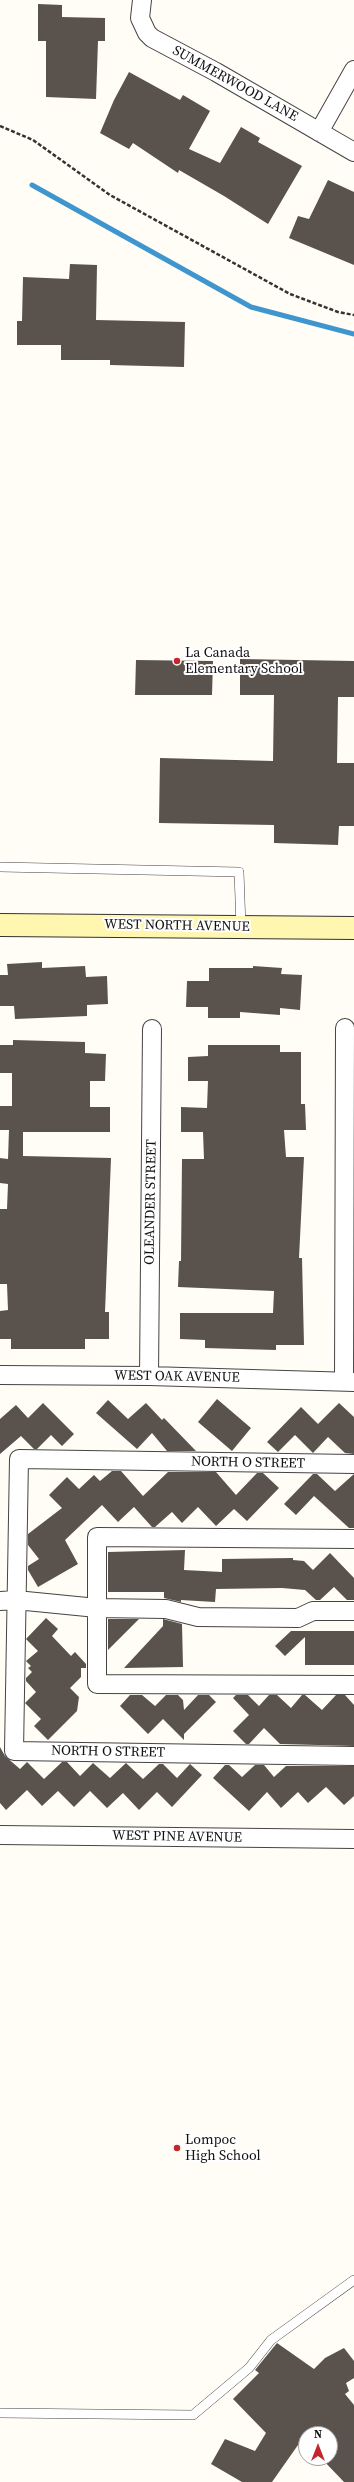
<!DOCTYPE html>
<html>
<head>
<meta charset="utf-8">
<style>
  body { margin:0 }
  #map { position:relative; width:354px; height:2482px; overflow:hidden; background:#fffdf5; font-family:"Source Serif 4",serif }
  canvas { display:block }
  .north { position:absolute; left:298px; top:2426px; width:40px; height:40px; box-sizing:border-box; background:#fff; border:1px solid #a0a0a0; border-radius:50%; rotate:0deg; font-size:11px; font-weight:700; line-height:16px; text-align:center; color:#111 }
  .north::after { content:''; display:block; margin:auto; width:14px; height:18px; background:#c4262e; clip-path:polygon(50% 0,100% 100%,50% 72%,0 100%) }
</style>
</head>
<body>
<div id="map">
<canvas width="354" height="2482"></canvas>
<div class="north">N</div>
</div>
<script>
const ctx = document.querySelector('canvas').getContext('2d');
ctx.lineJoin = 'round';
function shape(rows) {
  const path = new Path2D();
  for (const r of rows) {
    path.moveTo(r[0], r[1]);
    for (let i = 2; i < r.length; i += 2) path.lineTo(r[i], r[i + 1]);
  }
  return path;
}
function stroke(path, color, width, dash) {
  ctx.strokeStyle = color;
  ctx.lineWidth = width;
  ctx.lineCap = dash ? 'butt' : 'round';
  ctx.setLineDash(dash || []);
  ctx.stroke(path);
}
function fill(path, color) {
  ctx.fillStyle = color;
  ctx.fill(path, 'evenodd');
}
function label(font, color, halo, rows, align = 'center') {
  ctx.font = font + ' "Source Serif 4",serif';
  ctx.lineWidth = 4;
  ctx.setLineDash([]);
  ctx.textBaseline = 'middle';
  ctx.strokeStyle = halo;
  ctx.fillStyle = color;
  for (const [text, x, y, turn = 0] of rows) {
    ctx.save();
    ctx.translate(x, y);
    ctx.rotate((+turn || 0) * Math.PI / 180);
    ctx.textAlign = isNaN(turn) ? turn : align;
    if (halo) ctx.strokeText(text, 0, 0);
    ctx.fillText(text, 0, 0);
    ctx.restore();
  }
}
const stream = shape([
  [32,185,251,307,354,334]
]);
const building = shape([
  [38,4,62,5,62,17,105,18,105,41,98,41,96,99,46,97,46,41,38,41],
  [129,72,180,100,183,95,210,111,189,149,220,163,241,127,260,138,258,142,302,166,268,224,224,196,179,170,178,173,133,143,129,149,100,133,114,100],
  [328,180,354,192,354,265,289,238,298,216,309,219],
  [70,264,97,265,96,320,185,322,184,367,110,365,110,360,61,360,61,345,17,345,17,321,22,321,23,277,69,279],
  [240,659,354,661,354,697,338,697,337,763,354,763,354,826,339,826,338,845,274,843,274,825,159,823,160,758,273,761,274,695,240,695],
  [136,660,213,661,212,695,135,695],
  [42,962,42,968,85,966,86,977,107,976,108,1004,87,1005,87,1016,15,1019,14,1006,0,1006,0,975,8,975,7,964],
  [253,966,282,968,281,974,302,975,300,1010,280,1008,280,1015,240,1012,240,1018,208,1018,208,1007,186,1007,187,981,209,981,209,968,253,968],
  [13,1040,85,1042,85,1053,106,1054,105,1081,90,1081,90,1107,110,1107,110,1132,23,1132,23,1156,111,1158,105,1312,109,1312,109,1339,85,1339,85,1349,11,1349,11,1339,0,1339,0,1311,8,1310,7,1284,0,1284,0,1209,7,1209,8,1184,0,1183,0,1158,8,1159,9,1130,0,1130,0,1106,12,1106,12,1073,0,1073,0,1045,13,1045],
  [208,1045,280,1045,280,1052,301,1052,301,1104,305,1104,306,1130,284,1130,286,1157,304,1157,299,1258,302,1258,304,1345,276,1345,276,1350,205,1348,205,1340,180,1339,180,1313,273,1313,274,1291,178,1287,179,1261,181,1261,182,1159,204,1159,203,1132,181,1132,181,1107,207,1108,208,1081,188,1081,188,1057,208,1056],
  [217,1399,251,1428,232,1451,198,1422],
  [108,1400,128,1419,146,1403,162,1420,164,1418,196,1451,167,1451,152,1433,137,1449,96,1413],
  [43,1403,74,1434,62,1446,51,1435,37,1449,34,1449,21,1436,0,1454,0,1419,16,1405,28,1418],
  [339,1403,354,1417,354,1454,345,1453,328,1437,313,1453,295,1435,278,1452,267,1442,301,1407,318,1424],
  [112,1471,121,1471,143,1496,168,1472,216,1472,236,1495,257,1473,263,1473,279,1488,247,1521,234,1509,216,1526,198,1507,182,1523,172,1512,155,1527,152,1527,134,1507,118,1522,102,1505,65,1540,78,1564,38,1587,28,1570,28,1566,39,1559,28,1545,28,1534,62,1508,49,1495,67,1477,79,1489,94,1475,100,1481],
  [313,1474,317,1474,335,1491,354,1474,354,1528,349,1528,314,1496,296,1515,284,1504],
  [185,1550,184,1570,222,1572,222,1559,293,1558,293,1560,304,1561,313,1570,330,1553,354,1578,354,1600,347,1600,334,1587,320,1600,316,1600,305,1590,282,1588,216,1589,215,1602,181,1600,181,1602,164,1598,164,1592,108,1592,108,1552],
  [46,1618,58,1629,52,1636,71,1656,75,1652,86,1664,86,1668,81,1668,81,1677,70,1688,79,1697,77,1711,48,1740,34,1726,41,1719,25,1703,36,1692,26,1681,26,1678,32,1672,28,1668,31,1666,26,1661,38,1651,26,1639],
  [108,1619,139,1619,108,1650],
  [163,1619,182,1624,183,1667,124,1668,163,1626],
  [291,1631,354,1631,354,1665,305,1665,305,1637,285,1656,275,1646],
  [130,1695,142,1695,155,1706,166,1695,178,1695,183,1700,184,1710,198,1695,209,1695,216,1702,184,1734,184,1740,163,1719,148,1734,120,1706],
  [236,1695,248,1695,259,1706,269,1695,277,1695,291,1708,302,1695,305,1695,322,1710,336,1695,345,1695,354,1705,354,1746,280,1744,264,1728,249,1744,246,1744,233,1731,249,1715,233,1698],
  [0,1747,5,1756,20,1769,27,1762,44,1779,62,1762,67,1762,80,1776,93,1763,110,1778,126,1763,143,1779,159,1764,163,1764,177,1778,190,1764,202,1775,172,1807,157,1792,139,1810,123,1793,107,1808,90,1791,74,1807,58,1791,42,1806,27,1790,6,1810,0,1803],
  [225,1765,229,1765,242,1777,255,1765,264,1765,274,1777,286,1766,354,1766,354,1796,344,1805,326,1787,308,1803,298,1792,281,1808,267,1792,249,1811,213,1778],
  [277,2343,314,2369,325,2358,344,2348,354,2361,354,2378,346,2383,349,2391,345,2394,354,2405,354,2482,344,2482,321,2458,330,2458,330,2434,306,2434,306,2452,298,2445,272,2482,242,2482,211,2464,225,2439,255,2451,266,2433,233,2399,259,2373,255,2370]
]);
const path = shape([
  [0,126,33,140,110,195,290,294,338,312,354,315]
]);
const lane = shape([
  [0,867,239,872,241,927],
  [0,2413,193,2415,249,2368,271,2340,354,2280]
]);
const street = shape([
  [142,0,140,18,147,33,152,38,216,72,354,152],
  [319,132,354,70],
  [0,1375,149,1376,354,1382],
  [149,1376,152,1029],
  [344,1381,345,1028],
  [354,1464,19,1459,14,1751,354,1756],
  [354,1539,97,1537,97,1684,354,1685],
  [0,1601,16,1600,97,1608,166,1609,198,1617,298,1618,313,1611,354,1611],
  [0,1835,354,1839]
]);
const secondary = shape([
  [0,925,354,928]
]);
const markers = [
  [177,661,4,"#c4262e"],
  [177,2148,4,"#c4262e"]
];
const streetNames = [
  ["SUMMERWOOD LANE",235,84,29],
  ["WEST NORTH AVENUE",177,926,1],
  ["OLEANDER STREET",151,1202,-89],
  ["WEST OAK AVENUE",177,1377,1],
  ["NORTH O STREET",248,1463,1],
  ["NORTH O STREET",108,1752,1],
  ["WEST PINE AVENUE",177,1837,1]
];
const poiNames = [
  ["La Canada",185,653],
  ["Elementary School",185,669],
  ["Lompoc",185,2140],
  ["High School",185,2156]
];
stroke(stream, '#3f96cf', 5);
fill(building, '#5a524d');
stroke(lane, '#444', 10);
stroke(street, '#444', 20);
stroke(secondary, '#333', 24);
stroke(path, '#333', 2.5, [4, 2]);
stroke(lane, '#fff', 9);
stroke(street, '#fff', 18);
stroke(secondary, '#fff6b0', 22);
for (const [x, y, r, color] of markers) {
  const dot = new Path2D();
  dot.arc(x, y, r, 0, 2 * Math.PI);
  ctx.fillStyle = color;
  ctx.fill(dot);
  stroke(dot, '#fff', 1.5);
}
label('14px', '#111', '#fff', streetNames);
label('14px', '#111', '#fff', poiNames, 'left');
</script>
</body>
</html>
